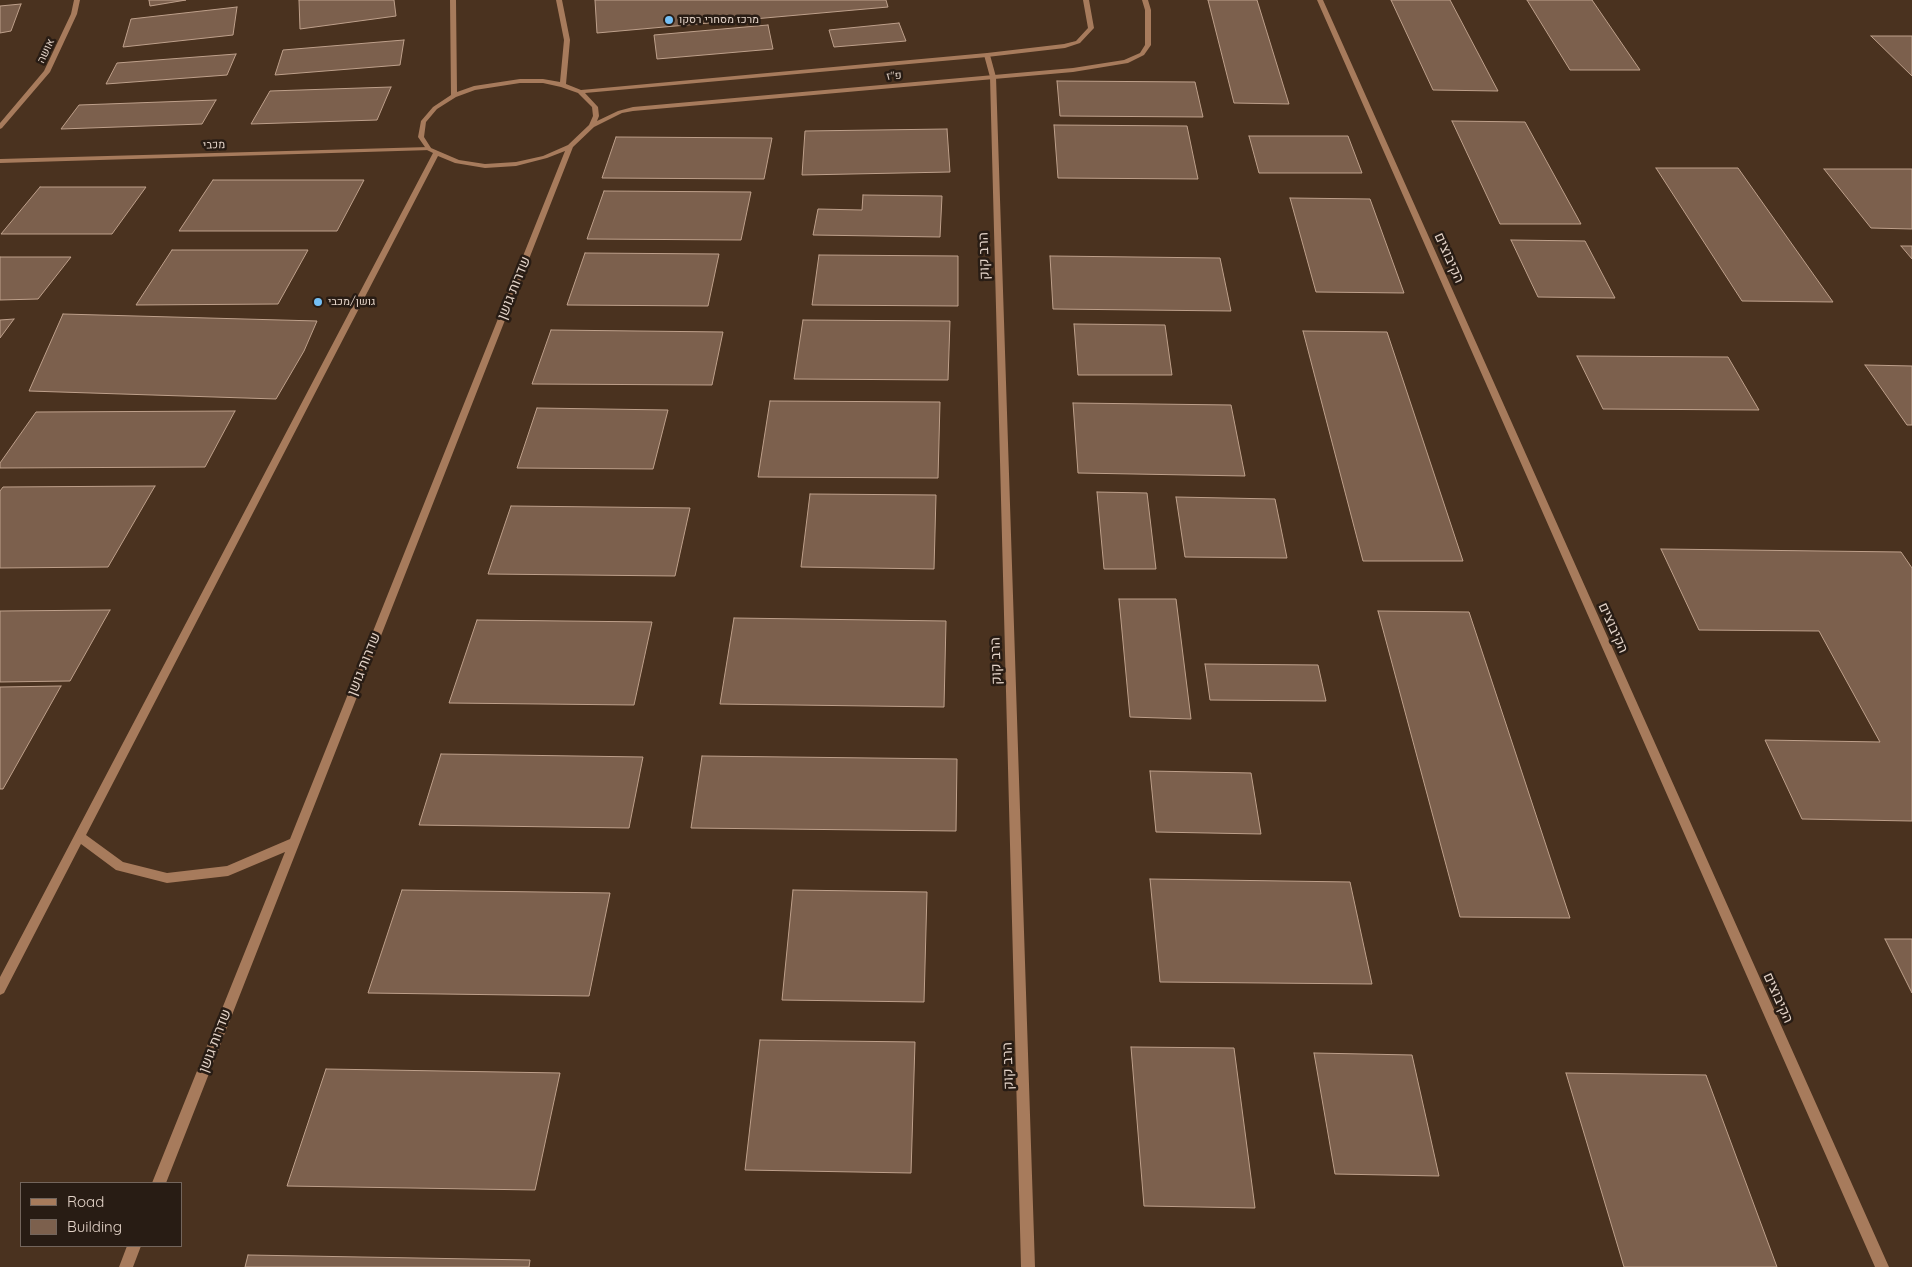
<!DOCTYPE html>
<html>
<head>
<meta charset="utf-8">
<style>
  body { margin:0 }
  #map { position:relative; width:1912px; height:1267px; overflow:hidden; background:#4a321f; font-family:Quicksand,sans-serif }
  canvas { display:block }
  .legend { position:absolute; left:20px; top:1182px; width:162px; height:65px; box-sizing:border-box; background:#281c14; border:1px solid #73655c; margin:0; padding:6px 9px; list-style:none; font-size:15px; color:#e3d3c8 }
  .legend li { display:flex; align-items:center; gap:10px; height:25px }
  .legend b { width:25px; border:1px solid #73655c }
</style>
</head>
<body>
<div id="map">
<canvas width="1912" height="1267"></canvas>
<ul class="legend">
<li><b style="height:6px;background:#a77b5c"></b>Road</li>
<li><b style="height:14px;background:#7c604d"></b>Building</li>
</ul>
</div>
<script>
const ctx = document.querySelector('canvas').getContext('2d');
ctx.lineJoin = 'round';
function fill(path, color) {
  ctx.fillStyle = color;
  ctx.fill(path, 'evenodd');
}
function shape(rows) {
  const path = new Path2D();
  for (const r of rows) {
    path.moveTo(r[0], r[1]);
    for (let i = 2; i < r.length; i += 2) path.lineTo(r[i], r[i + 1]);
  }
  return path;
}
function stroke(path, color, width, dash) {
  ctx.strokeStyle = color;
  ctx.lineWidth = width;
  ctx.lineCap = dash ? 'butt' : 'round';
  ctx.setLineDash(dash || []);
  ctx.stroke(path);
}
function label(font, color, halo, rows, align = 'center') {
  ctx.font = font + ' Quicksand,Heebo,sans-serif';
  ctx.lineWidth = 5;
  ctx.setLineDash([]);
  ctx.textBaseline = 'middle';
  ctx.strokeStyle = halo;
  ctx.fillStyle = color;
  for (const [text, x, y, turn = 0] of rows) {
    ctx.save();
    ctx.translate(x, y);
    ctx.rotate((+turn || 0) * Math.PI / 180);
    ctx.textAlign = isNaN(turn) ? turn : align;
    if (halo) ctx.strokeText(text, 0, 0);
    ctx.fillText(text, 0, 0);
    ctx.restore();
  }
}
const building = shape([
  [149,0,186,0,150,6,149,0],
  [299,0,394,0,396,16,300,29,299,0],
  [595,0,886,0,888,7,597,33,595,0],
  [1208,0,1257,0,1289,104,1234,103,1208,0],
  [1391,0,1450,0,1498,91,1433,90,1391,0],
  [1527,0,1592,0,1640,70,1570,70,1527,0],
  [21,4,11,31,0,33,0,6,21,4],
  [237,7,233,35,123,47,131,19,237,7],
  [899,23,906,41,834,47,829,30,899,23],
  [768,25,773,49,657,59,654,35,768,25],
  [1871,36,1912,36,1912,76,1871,36],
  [404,40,400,65,275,75,283,50,404,40],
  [236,54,227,75,106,84,117,63,236,54],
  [1057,81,1195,82,1203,117,1060,116,1057,81],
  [391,87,377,120,251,124,270,91,391,87],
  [216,100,202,124,61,129,79,105,216,100],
  [1452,121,1525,122,1581,224,1500,224,1452,121],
  [1054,125,1187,126,1198,179,1058,178,1054,125],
  [947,129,950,172,802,175,805,131,947,129],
  [1249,136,1348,136,1362,173,1259,173,1249,136],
  [616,137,772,138,764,179,602,178,616,137],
  [1656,168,1738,168,1833,302,1742,301,1656,168],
  [1824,169,1912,169,1912,229,1871,228,1824,169],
  [213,180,364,180,337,231,179,231,213,180],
  [40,187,146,187,112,234,1,234,40,187],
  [604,191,751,192,741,240,587,239,604,191],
  [863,195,942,196,940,237,813,235,818,209,862,210,863,195],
  [1290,198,1370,199,1404,293,1316,292,1290,198],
  [1511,240,1585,241,1615,298,1538,297,1511,240],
  [1901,246,1912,246,1912,259,1901,246],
  [172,250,308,250,278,304,136,305,172,250],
  [585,253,719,254,708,306,567,305,585,253],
  [819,255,958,256,958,306,812,305,819,255],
  [1050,256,1220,258,1231,311,1053,309,1050,256],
  [0,257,71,257,38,299,0,300,0,257],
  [63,314,317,321,304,351,276,399,29,391,63,314],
  [14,319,0,338,0,320,14,319],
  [803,320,950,321,948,380,794,379,803,320],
  [1074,324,1165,325,1172,375,1078,375,1074,324],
  [551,330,723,332,712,385,532,384,551,330],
  [1303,331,1387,332,1463,561,1363,561,1303,331],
  [1577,356,1728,357,1759,410,1603,409,1577,356],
  [1865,365,1912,366,1912,425,1907,425,1865,365],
  [770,401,940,402,938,478,758,477,770,401],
  [1073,403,1231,405,1245,476,1078,473,1073,403],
  [537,408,668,410,653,469,517,468,537,408],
  [235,411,205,467,0,468,0,463,36,412,235,411],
  [155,486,108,567,0,568,0,491,3,487,155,486],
  [1097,492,1147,493,1156,569,1104,569,1097,492],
  [810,494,936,495,934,569,801,567,810,494],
  [1176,497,1275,499,1287,558,1185,557,1176,497],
  [511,506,690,508,675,576,488,574,511,506],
  [1661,549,1901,552,1912,568,1912,821,1802,819,1765,740,1880,742,1819,631,1699,630,1661,549],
  [1119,599,1176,599,1191,719,1130,717,1119,599],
  [110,610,70,681,0,682,0,611,110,610],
  [1378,611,1469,612,1570,918,1460,917,1378,611],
  [734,618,946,621,944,707,720,704,734,618],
  [477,620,652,622,634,705,449,703,477,620],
  [1205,664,1318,665,1326,701,1210,700,1205,664],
  [61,686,3,789,0,789,0,687,61,686],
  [441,754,643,757,629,828,419,825,441,754],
  [702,756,957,759,956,831,691,828,702,756],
  [1150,771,1251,773,1261,834,1156,832,1150,771],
  [1150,879,1350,882,1372,984,1160,982,1150,879],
  [402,890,610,893,589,996,368,993,402,890],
  [793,890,927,892,924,1002,782,1000,793,890],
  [1885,939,1912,939,1912,993,1885,939],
  [760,1040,915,1042,911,1173,745,1170,760,1040],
  [1131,1047,1234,1048,1255,1208,1144,1206,1131,1047],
  [1314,1053,1412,1055,1439,1176,1335,1174,1314,1053],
  [326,1069,560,1073,535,1190,287,1186,326,1069],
  [1566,1073,1706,1075,1777,1267,1624,1267,1566,1073],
  [248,1255,530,1260,529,1267,245,1267,248,1255]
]);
const minor = shape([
  [74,0,80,0,77,14,50,72,2,128,0,129,0,123,44,71,71,14,74,0],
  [1317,0,1323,0,1889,1267,1875,1267,1317,0],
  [987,53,990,55,996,77,1035,1267,1021,1267,990,77,984,55,987,53],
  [429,147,431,148,431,150,0,163,0,159,429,147]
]);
const tertiary = shape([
  [450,0,456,0,457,92,474,86,520,79,543,79,560,82,564,40,556,0,562,0,570,40,566,84,581,90,987,53,1064,44,1076,41,1088,28,1083,0,1089,0,1094,28,1080,43,1065,48,987,57,585,93,598,107,599,116,597,121,618,111,633,107,1073,68,1124,60,1140,53,1145,45,1145,10,1142,0,1148,0,1151,10,1151,45,1144,55,1128,63,1073,72,633,111,622,113,594,127,573,147,166,1183,152,1183,285,852,228,876,167,883,116,870,81,844,4,993,0,995,0,977,433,153,427,150,418,137,421,121,433,107,451,95,450,0],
  [520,83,543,83,561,87,578,93,592,107,593,116,589,125,568,145,543,156,516,162,485,164,459,160,431,148,424,137,426,122,437,109,456,97,475,90,520,83],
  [565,151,290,839,227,866,167,873,123,862,86,835,438,156,455,163,485,168,516,166,547,158,565,151],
  [127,1246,141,1246,133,1267,119,1267,127,1246]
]);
const markers = [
  [669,20,5,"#74c0f6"],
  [318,302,5,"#74c0f6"]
];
const farPoinames = [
  ["מרכז מסחרי רסקו",679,20],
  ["גושן/מכבי",328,302]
];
const farStreetnames = [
  ["אושה",46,51,-65],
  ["פ\"ז",894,76,-5],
  ["מכבי",214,145,-2]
];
const streetNames = [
  ["הרב קוק",984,256,-92],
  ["הקיבוצים",1449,258,66],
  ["שדרות גושן",514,288,-68],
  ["הקיבוצים",1613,628,66],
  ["הרב קוק",996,661,-92],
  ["שדרות גושן",364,664,-68],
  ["הקיבוצים",1778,998,66],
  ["שדרות גושן",215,1041,-69],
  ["הרב קוק",1008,1066,-92]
];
fill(building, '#7c604d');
stroke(building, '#bea08b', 1);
fill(minor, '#a77b5c');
fill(tertiary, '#a77b5c');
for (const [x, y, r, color] of markers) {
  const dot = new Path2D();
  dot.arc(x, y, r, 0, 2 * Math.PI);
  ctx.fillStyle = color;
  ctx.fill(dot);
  stroke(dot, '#281c14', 2);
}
label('11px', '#e3d3c8', '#281c14', farPoinames, 'left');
label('11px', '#e3d3c8', '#281c14', farStreetnames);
label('14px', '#e3d3c8', '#281c14', streetNames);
</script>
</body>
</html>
